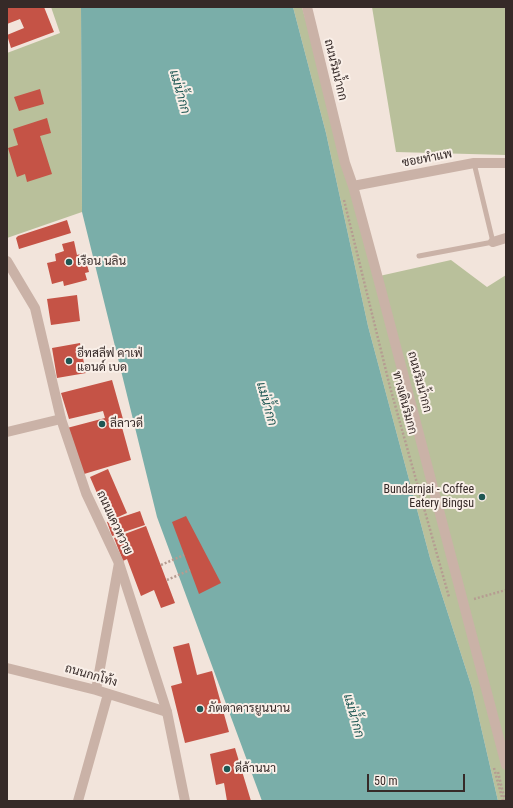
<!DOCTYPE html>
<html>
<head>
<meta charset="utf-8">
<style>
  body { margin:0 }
  #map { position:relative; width:513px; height:808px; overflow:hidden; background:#f2e4db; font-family:"Roboto Condensed",sans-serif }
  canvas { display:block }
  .frame { position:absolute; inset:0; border:8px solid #362a28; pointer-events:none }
  .scale { position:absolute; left:367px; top:774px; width:98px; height:18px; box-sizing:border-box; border:2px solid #362a28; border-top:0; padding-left:5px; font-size:12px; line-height:14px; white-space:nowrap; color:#362a28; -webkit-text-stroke:3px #f9efe8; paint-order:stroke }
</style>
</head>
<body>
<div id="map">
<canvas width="513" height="808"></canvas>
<div class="frame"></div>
<div class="scale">50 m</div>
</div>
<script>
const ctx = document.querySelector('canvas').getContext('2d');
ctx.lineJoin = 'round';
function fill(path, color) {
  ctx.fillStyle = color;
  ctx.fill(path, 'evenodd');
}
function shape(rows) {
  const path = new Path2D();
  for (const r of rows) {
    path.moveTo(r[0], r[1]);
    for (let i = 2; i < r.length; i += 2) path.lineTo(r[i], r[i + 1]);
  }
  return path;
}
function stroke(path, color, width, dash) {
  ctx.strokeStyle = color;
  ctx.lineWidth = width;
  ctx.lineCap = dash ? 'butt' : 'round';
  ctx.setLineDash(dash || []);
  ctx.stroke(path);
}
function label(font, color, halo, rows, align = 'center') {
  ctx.font = font + ' "Roboto Condensed",Sarabun,sans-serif';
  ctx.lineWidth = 4;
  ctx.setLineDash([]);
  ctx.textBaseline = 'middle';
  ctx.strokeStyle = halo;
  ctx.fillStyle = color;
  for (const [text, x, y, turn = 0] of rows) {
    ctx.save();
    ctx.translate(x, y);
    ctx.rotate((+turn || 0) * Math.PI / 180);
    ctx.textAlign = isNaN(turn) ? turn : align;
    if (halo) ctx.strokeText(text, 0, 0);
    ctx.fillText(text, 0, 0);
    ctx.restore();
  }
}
const green = shape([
  [51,7,81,7,82,212,7,238,7,53,60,33],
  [293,7,302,7,353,186,375,277,451,260,487,287,506,275,506,801,498,801,472,688,430,558,368,326,326,133],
  [372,7,506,7,506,155,396,152]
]);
const water = shape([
  [81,7,293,7,326,133,368,326,430,558,472,688,498,801,262,801,157,517,82,212]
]);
const building = shape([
  [7,7,44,7,54,32,11,48,7,35,24,28,20,19,7,24],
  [40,89,44,104,19,111,14,97],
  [47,118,51,133,40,136,52,174,27,182,25,174,17,177,8,148,18,145,13,129],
  [67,220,71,233,19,249,16,238,18,236],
  [74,241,77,255,84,253,89,272,85,273,87,280,64,286,63,281,52,284,47,263,56,261,55,254,64,251,62,244],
  [77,295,80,321,51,325,47,299],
  [80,343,86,373,57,378,52,348],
  [112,380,123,419,120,420,131,460,84,474,67,428,105,418,103,411,69,419,61,393],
  [108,469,127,513,109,521,90,477],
  [140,511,145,525,112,536,107,522],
  [186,516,221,583,199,594,172,522],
  [146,526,175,603,161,608,154,590,141,596,127,559,123,561,114,538],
  [189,643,197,675,212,671,229,732,185,743,171,686,182,683,173,647],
  [235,748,251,801,227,801,224,783,216,785,210,754]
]);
const path = shape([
  [344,200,390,387,449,597],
  [161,565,184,555],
  [167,580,190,570],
  [474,599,506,590],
  [494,768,503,801],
  [498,772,505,801]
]);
const service = shape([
  [419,256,493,242,474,163]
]);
const minor = shape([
  [307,7,345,163,353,186,379,282,506,765],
  [353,186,474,163,506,163],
  [493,242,506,238],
  [7,432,61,419],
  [7,668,96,690,167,712],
  [96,690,119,563],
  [78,801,108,694]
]);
const tertiary = shape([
  [7,261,35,308,61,419,86,493,119,563,167,712,185,801]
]);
const markers = [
  [69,262,4,"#1e5753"],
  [69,361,4,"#1e5753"],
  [102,424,4,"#1e5753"],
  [482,497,4,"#1e5753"],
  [200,709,4,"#1e5753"],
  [227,769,4,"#1e5753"]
];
const streetNames = [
  ["ถนนริมน้ำกก",335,70,76],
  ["ซอยทำแพ",427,159,-11],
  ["ถนนริมน้ำกก",419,382,75],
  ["ทางเดินริมกก",404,403,75],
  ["ถนนแควหวาย",114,523,65],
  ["ถนนกกโท้ง",91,676,16]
];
const poiNames = [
  ["เรือน นลิน",77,262],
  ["อีทสลีฟ คาเฟ่",77,354],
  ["แอนด์ เบด",77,368],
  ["ลีลาวดี",110,424],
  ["Bundarnjai - Coffee",474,490,"right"],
  ["Eatery Bingsu",474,504,"right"],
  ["ภัตตาคารยูนนาน",208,709],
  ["ดีล้านนา",235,769]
];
const waterNames = [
  ["แม่น้ำกก",179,92,74],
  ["แม่น้ำกก",266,404,74],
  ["แม่น้ำกก",353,716,74]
];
fill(green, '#b9c09b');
fill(water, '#7aaea9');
fill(building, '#c55346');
stroke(path, '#b59c91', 2.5, [2, 2]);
stroke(service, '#cab2a7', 5);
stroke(minor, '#cab2a7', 10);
stroke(tertiary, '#cab2a7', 10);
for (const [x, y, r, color] of markers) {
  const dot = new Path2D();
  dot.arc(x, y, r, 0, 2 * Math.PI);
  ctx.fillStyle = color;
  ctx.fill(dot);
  stroke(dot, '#f9efe8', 1.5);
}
label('12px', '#362a28', '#f9efe8', streetNames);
label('12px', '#362a28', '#f9efe8', poiNames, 'left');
label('italic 13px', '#1e5753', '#f9efe8', waterNames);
</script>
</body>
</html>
